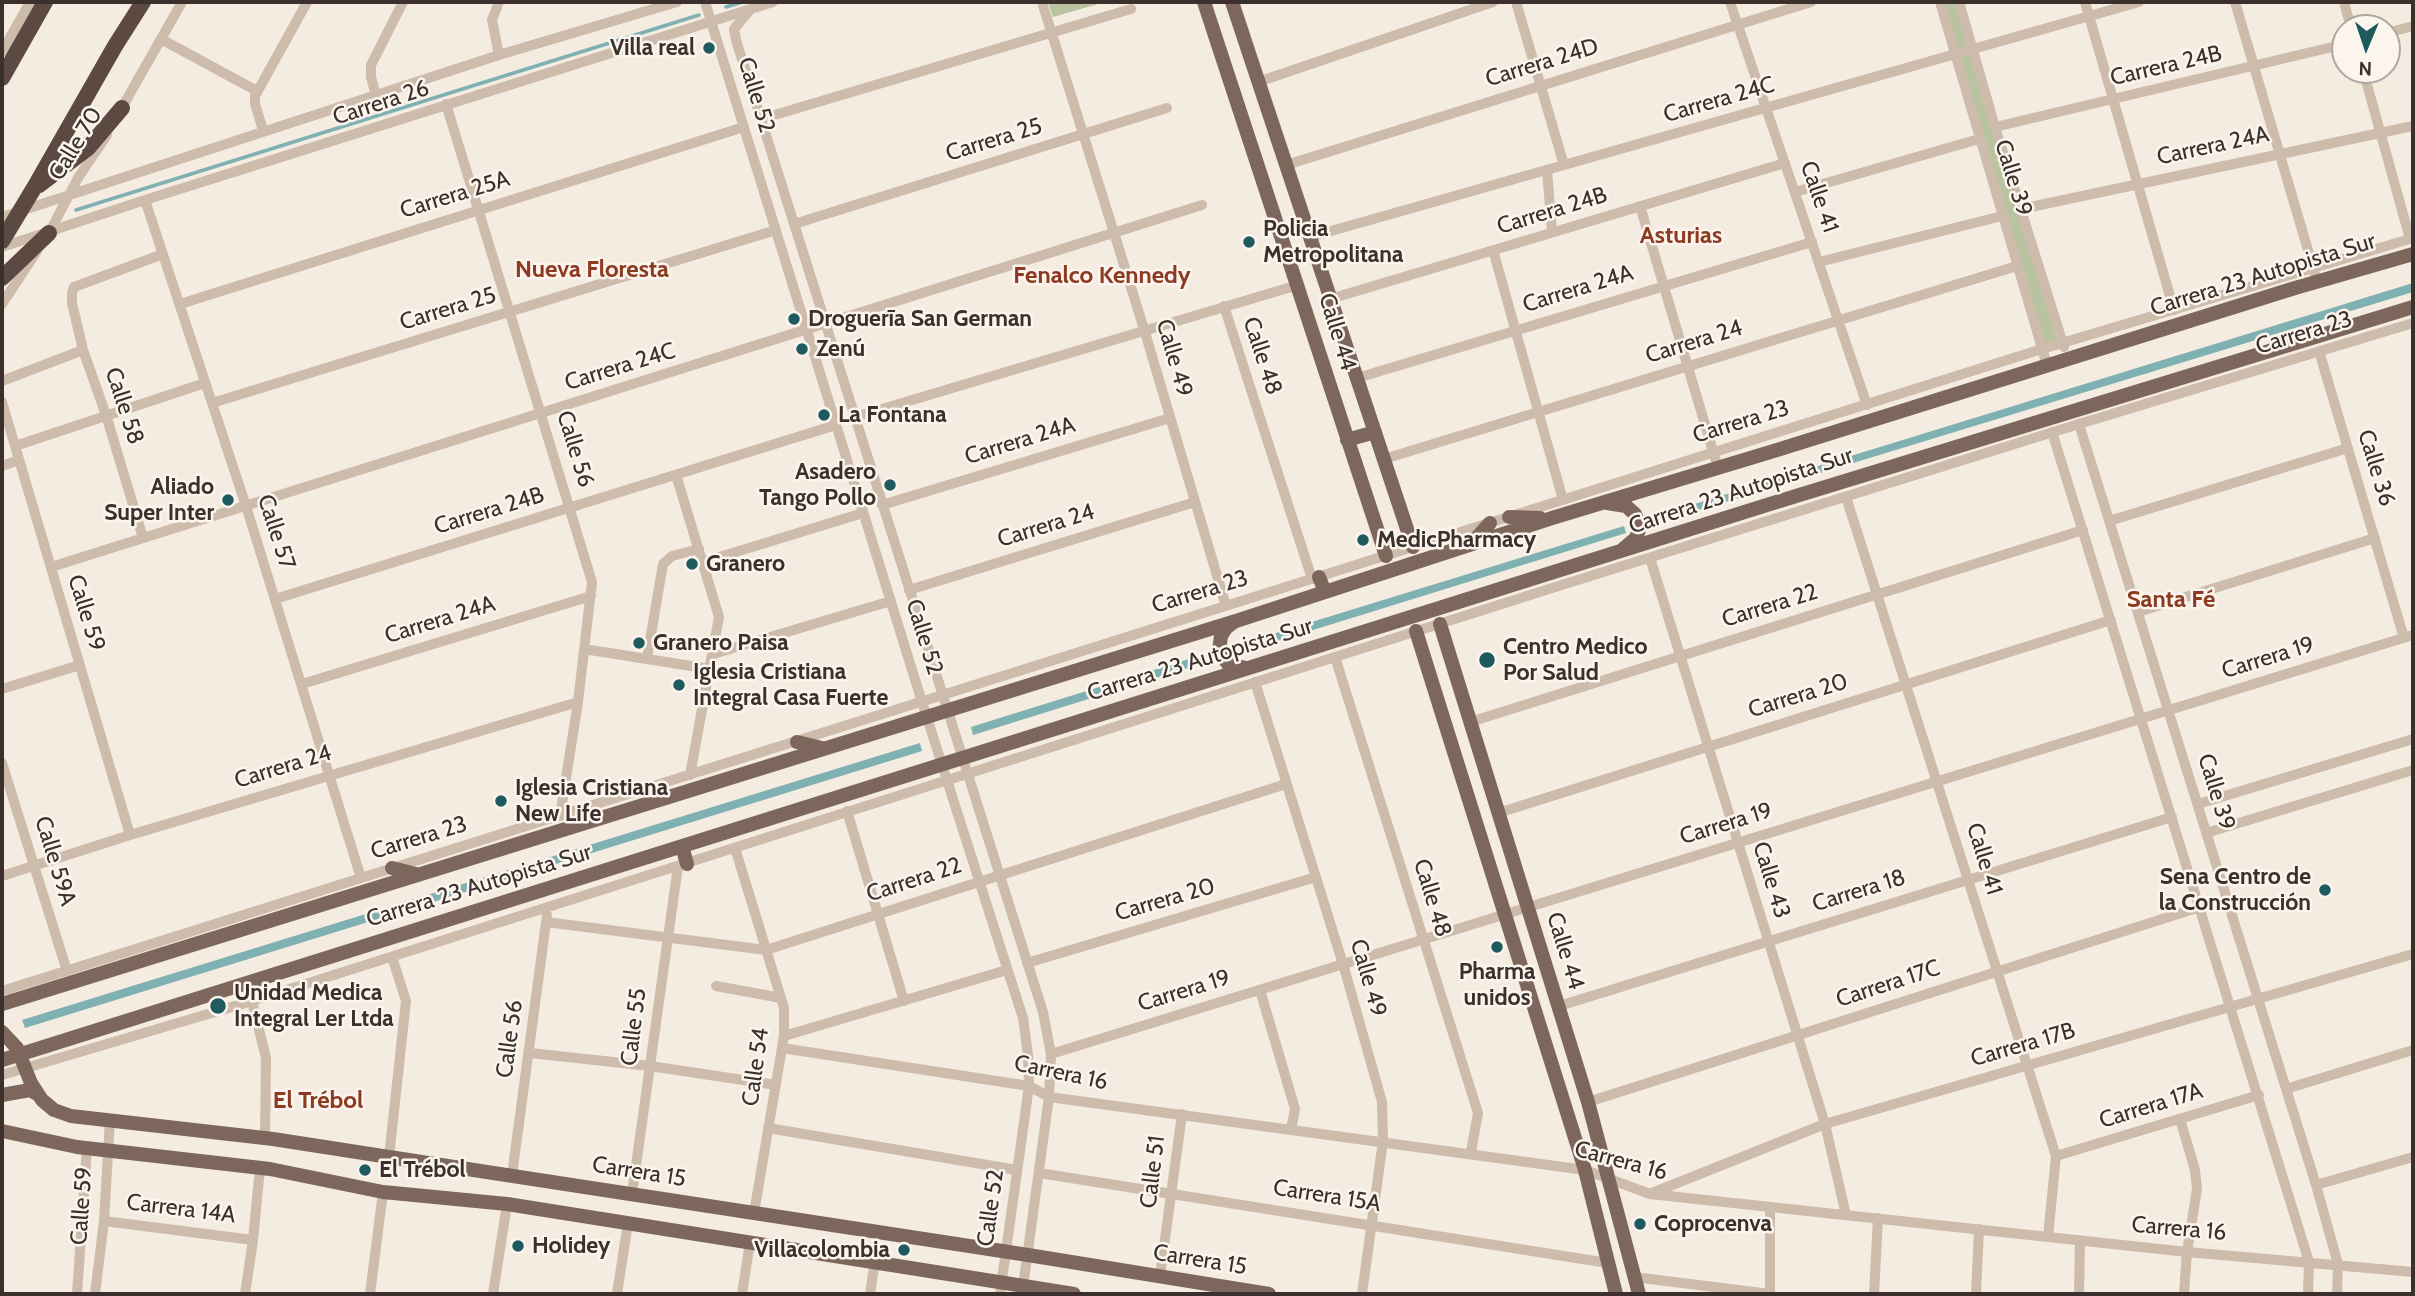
<!DOCTYPE html>
<html>
<head>
<meta charset="utf-8">
<style>
  body { margin:0 }
  #map { position:relative; width:2415px; height:1296px; overflow:hidden; background:#f4ebe1; font-family:Cabin,sans-serif }
  canvas { display:block }
  .frame { position:absolute; inset:0; border:4px solid #3b302b; pointer-events:none }
  .north { position:absolute; left:2331px; top:14px; width:70px; height:70px; box-sizing:border-box; background:#fbf5ee; border:2px solid #aea6a0; border-radius:50%; rotate:182deg; font-size:19px; font-weight:700; line-height:28px; text-align:center; color:#3b302b }
  .north::after { content:''; display:block; margin:auto; width:24px; height:32px; background:#1f5a5e; clip-path:polygon(50% 0,100% 100%,50% 72%,0 100%) }
</style>
</head>
<body>
<div id="map">
<canvas width="2415" height="1296"></canvas>
<div class="frame"></div>
<div class="north">N</div>
</div>
<script>
const ctx = document.querySelector('canvas').getContext('2d');
ctx.lineJoin = 'round';
function fill(path, color) {
  ctx.fillStyle = color;
  ctx.fill(path, 'evenodd');
}
function shape(rows) {
  const path = new Path2D();
  for (const r of rows) {
    path.moveTo(r[0], r[1]);
    for (let i = 2; i < r.length; i += 2) path.lineTo(r[i], r[i + 1]);
  }
  return path;
}
function stroke(path, color, width, dash) {
  ctx.strokeStyle = color;
  ctx.lineWidth = width;
  ctx.lineCap = dash ? 'butt' : 'round';
  ctx.setLineDash(dash || []);
  ctx.stroke(path);
}
function label(font, color, halo, rows, align = 'center') {
  ctx.font = font + ' Cabin,sans-serif';
  ctx.lineWidth = 5;
  ctx.setLineDash([]);
  ctx.textBaseline = 'middle';
  ctx.strokeStyle = halo;
  ctx.fillStyle = color;
  for (const [text, x, y, turn = 0] of rows) {
    ctx.save();
    ctx.translate(x, y);
    ctx.rotate((+turn || 0) * Math.PI / 180);
    ctx.textAlign = isNaN(turn) ? turn : align;
    if (halo) ctx.strokeText(text, 0, 0);
    ctx.fillText(text, 0, 0);
    ctx.restore();
  }
}
const green = shape([
  [1048,2,1105,2,1053,17],
  [1940,2,1959,2,2063,344,2042,349]
]);
const water = shape([
  [2413,283,2413,292,1660,522,1659,515],
  [1624,526,1626,533,1242,652,1240,644],
  [1205,654,1207,662,973,735,971,727],
  [920,743,922,751,25,1028,22,1020]
]);
const stream = shape([
  [726,7,742,2],
  [76,210,699,15]
]);
const minor = shape([
  [705,2,922,702,1023,1018,1028,1055,1029,1086,1000,1294],
  [1042,2,1144,329,1226,606],
  [1516,2,1564,165],
  [1730,2,1867,405],
  [1940,2,2047,365],
  [1959,2,1995,127,2064,347],
  [2085,2,2174,310],
  [2235,2,2315,274],
  [2344,2,2351,28],
  [750,10,734,29,736,40,1043,1012,1051,1054,1049,1097,1022,1294],
  [2387,33,2413,26],
  [161,39,257,91],
  [2,52,30,2],
  [499,55,492,20,499,2],
  [2363,70,2410,239],
  [1258,82,1493,2],
  [376,96,371,77,371,65,403,2],
  [446,104,592,582,578,702,560,816],
  [120,111,182,2],
  [761,119,1131,9],
  [1995,127,2345,44],
  [263,130,255,104,255,96,307,2],
  [1286,165,1811,2],
  [1547,170,1552,232],
  [1795,192,1979,139],
  [145,200,246,506,361,878],
  [1640,206,1718,468],
  [2021,209,2413,126],
  [2,217,499,55,677,2],
  [794,224,1167,108],
  [48,235,78,178,107,135],
  [1310,237,2139,2],
  [2,247,145,200,773,2],
  [1493,250,1563,500],
  [1819,262,2002,216],
  [1330,299,1785,163],
  [2,304,37,251],
  [180,304,744,127],
  [1224,306,1312,579],
  [2319,351,2404,638],
  [1357,378,1812,242],
  [2,381,83,350],
  [2,402,130,835],
  [212,403,776,230],
  [855,417,1298,285],
  [2079,424,2316,1185,2338,1264,2337,1294],
  [2052,432,2309,1262,2308,1294],
  [15,446,205,383],
  [1384,459,2017,266],
  [2,466,19,460],
  [676,475,719,617,690,775],
  [1846,497,2056,1156,2048,1237],
  [882,505,1170,418],
  [2109,521,2348,448],
  [143,538,106,415,83,350,72,303,72,293,74,287,163,254],
  [1650,558,1825,1124,1846,1215],
  [703,562,863,513],
  [51,567,1202,205],
  [909,590,1195,502],
  [275,599,836,425],
  [2138,612,2375,538],
  [584,649,710,669],
  [713,654,891,601],
  [1335,657,1478,1113,1471,1152],
  [647,658,663,564,672,556,699,549],
  [1255,682,1343,964,1382,1102,1383,1141,1362,1294],
  [302,684,591,596],
  [2,689,80,665],
  [1470,722,2083,530],
  [2,763,67,971],
  [2198,804,2413,739],
  [847,811,904,1001],
  [1498,813,2111,620],
  [2206,833,2413,770],
  [735,848,784,1008,784,1036,754,1213],
  [2,876,130,835,578,702],
  [546,922,766,950,1286,784],
  [1027,963,1316,877],
  [716,986,781,998],
  [1260,990,1295,1109,1291,1129],
  [2,991,2042,349,2413,238],
  [252,1001,266,1058,265,1139],
  [1559,1006,2172,817],
  [784,1036,1007,970],
  [782,1048,1029,1086,1049,1097,1585,1170,1650,1194,2187,1252,2413,1272],
  [530,1053,650,1066,776,1085],
  [1051,1054,2413,635],
  [2,1075,252,1001,1568,583,2079,424,2413,323],
  [2286,1089,2413,1050],
  [1588,1102,2200,907],
  [2180,1119,2195,1170,2197,1189,2187,1252,2184,1294],
  [768,1128,1017,1170],
  [2056,1156,2259,1095],
  [389,1157,406,1001,392,957],
  [1039,1173,1608,1263],
  [512,1175,547,915],
  [2316,1185,2413,1157],
  [1652,1193,1825,1124,2413,954],
  [632,1194,678,866],
  [1770,1207,1770,1294],
  [104,1221,253,1240],
  [1160,1276,1182,1114],
  [1634,1277,1770,1294],
  [77,1294,87,1147],
  [95,1294,104,1221,110,1120],
  [245,1294,253,1240,260,1168],
  [370,1294,383,1192],
  [493,1294,507,1204],
  [617,1294,628,1223],
  [742,1294,750,1242],
  [870,1294,875,1261],
  [1874,1294,1878,1218],
  [1976,1294,1979,1229],
  [2079,1294,2080,1240]
]);
const major = shape([
  [1204,2,1386,556],
  [1232,2,1413,547],
  [1347,440,1375,432],
  [1607,503,1626,506,1635,514,1638,521,1639,530,1636,538,1623,549],
  [1509,517,1540,518],
  [1472,543,1490,523],
  [1319,577,1325,592],
  [1234,622,1226,628,1221,636,1219,651,1228,664,1246,668],
  [1440,624,1588,1102,1639,1294],
  [1416,631,1585,1170,1616,1294],
  [797,742,822,748],
  [682,846,687,864],
  [392,868,416,874],
  [2,1004,1239,620,1552,518,1777,450,2295,288,2413,254],
  [2,1032,17,1048,31,1083,42,1100,54,1110,71,1116,273,1139,389,1157,1028,1255,1269,1294],
  [2,1060,1770,504,2413,307],
  [2,1095,30,1090,37,1094],
  [2,1131,77,1147,270,1169,383,1192,507,1204,1074,1294]
]);
const highway = shape([
  [2,78,45,2],
  [39,185,88,148,122,108],
  [2,241,34,188,115,46,143,2],
  [2,278,49,233]
]);
const markers = [
  [709,48,7,"#1f5a5e"],
  [1249,242,7,"#1f5a5e"],
  [794,319,7,"#1f5a5e"],
  [802,349,7,"#1f5a5e"],
  [824,415,7,"#1f5a5e"],
  [890,485,7,"#1f5a5e"],
  [228,500,7,"#1f5a5e"],
  [1363,540,7,"#1f5a5e"],
  [692,564,7,"#1f5a5e"],
  [639,643,7,"#1f5a5e"],
  [1487,660,9,"#1f5a5e"],
  [679,685,7,"#1f5a5e"],
  [501,801,7,"#1f5a5e"],
  [2325,890,7,"#1f5a5e"],
  [1497,947,7,"#1f5a5e"],
  [218,1006,9,"#1f5a5e"],
  [365,1170,7,"#1f5a5e"],
  [1640,1224,7,"#1f5a5e"],
  [518,1246,7,"#1f5a5e"],
  [904,1250,7,"#1f5a5e"]
];
const poiNames = [
  ["Villa real",695,48,"right"],
  ["Policia",1263,229],
  ["Metropolitana",1263,255],
  ["Droguerīa San German",808,319],
  ["Zenú",816,349],
  ["La Fontana",838,415],
  ["Asadero",876,472,"right"],
  ["Tango Pollo",876,498,"right"],
  ["Aliado",214,487,"right"],
  ["Super Inter",214,513,"right"],
  ["MedicPharmacy",1377,540],
  ["Granero",706,564],
  ["Granero Paisa",653,643],
  ["Centro Medico",1503,647],
  ["Por Salud",1503,673],
  ["Iglesia Cristiana",693,672],
  ["Integral Casa Fuerte",693,698],
  ["Iglesia Cristiana",515,788],
  ["New Life",515,814],
  ["Sena Centro de",2311,877,"right"],
  ["la Construcción",2311,903,"right"],
  ["Pharma",1497,972,"center"],
  ["unidos",1497,998,"center"],
  ["Unidad Medica",234,993],
  ["Integral Ler Ltda",234,1019],
  ["El Trébol",379,1170],
  ["Coprocenva",1654,1224],
  ["Holidey",532,1246],
  ["Villacolombia",890,1250,"right"]
];
const streetNames = [
  ["Carrera 24D",1542,63,-17],
  ["Carrera 24B",2166,66,-13],
  ["Calle 52",756,95,73],
  ["Carrera 24C",1719,100,-16],
  ["Carrera 26",381,103,-18],
  ["Carrera 25",994,140,-17],
  ["Calle 70",76,144,-59],
  ["Carrera 24A",2213,146,-12],
  ["Calle 39",2013,178,73],
  ["Carrera 25A",455,195,-17],
  ["Calle 41",1819,197,71],
  ["Carrera 24B",1552,211,-17],
  ["Carrera 23 Autopista Sur",2263,275,-17],
  ["Carrera 24A",1578,289,-17],
  ["Carrera 25",448,309,-17],
  ["Calle 44",1337,332,73],
  ["Carrera 23",2304,333,-17],
  ["Carrera 24",1694,342,-17],
  ["Calle 48",1262,356,72],
  ["Calle 49",1174,358,74],
  ["Carrera 24C",620,367,-17],
  ["Calle 58",124,406,72],
  ["Carrera 23",1741,422,-17],
  ["Carrera 24A",1020,441,-17],
  ["Calle 56",575,449,73],
  ["Calle 36",2376,468,73],
  ["Carrera 23 Autopista Sur",1741,491,-18],
  ["Carrera 24B",489,511,-17],
  ["Carrera 24",1046,526,-17],
  ["Calle 57",276,532,72],
  ["Carrera 23",1200,592,-17],
  ["Carrera 22",1770,606,-17],
  ["Calle 59",86,613,73],
  ["Carrera 24A",440,620,-17],
  ["Calle 52",924,637,73],
  ["Carrera 19",2268,658,-17],
  ["Carrera 23 Autopista Sur",1200,660,-17],
  ["Carrera 20",1798,696,-17],
  ["Carrera 24",283,767,-17],
  ["Calle 39",2216,792,73],
  ["Carrera 19",1726,824,-17],
  ["Carrera 23",419,838,-17],
  ["Calle 41",1984,859,73],
  ["Calle 59A",55,861,73],
  ["Carrera 22",914,880,-18],
  ["Calle 43",1771,880,73],
  ["Carrera 23 Autopista Sur",479,886,-17],
  ["Carrera 18",1859,891,-17],
  ["Calle 48",1432,898,73],
  ["Carrera 20",1165,900,-16],
  ["Calle 44",1565,951,73],
  ["Calle 49",1368,978,74],
  ["Carrera 17C",1888,984,-18],
  ["Carrera 19",1184,991,-17],
  ["Calle 55",634,1027,-83],
  ["Calle 56",510,1039,-82],
  ["Carrera 17B",2023,1045,-16],
  ["Calle 54",756,1067,-82],
  ["Carrera 16",1061,1073,12],
  ["Carrera 17A",2151,1106,-17],
  ["Carrera 16",1621,1161,15],
  ["Carrera 15",639,1172,9],
  ["Calle 51",1153,1172,-83],
  ["Carrera 15A",1327,1196,9],
  ["Calle 59",82,1206,-86],
  ["Calle 52",991,1208,-82],
  ["Carrera 14A",181,1209,7],
  ["Carrera 16",2179,1229,5],
  ["Carrera 15",1200,1260,9]
];
const neighbourhoodNames = [
  ["Asturias",1681,236],
  ["Nueva Floresta",592,270],
  ["Fenalco Kennedy",1102,276],
  ["Santa Fé",2171,600],
  ["El Trébol",318,1101]
];
fill(green, '#b8c4a0');
fill(water, '#7fb0b2');
stroke(stream, '#7fb0b2', 3.5);
stroke(minor, '#cdbbac', 10);
stroke(major, '#7d675c', 14);
stroke(highway, '#5c4a42', 16);
for (const [x, y, r, color] of markers) {
  const dot = new Path2D();
  dot.arc(x, y, r, 0, 2 * Math.PI);
  ctx.fillStyle = color;
  ctx.fill(dot);
  stroke(dot, '#fbf5ee', 2.5);
}
label('bold 23px', '#3b302b', '#fbf5ee', poiNames, 'left');
label('23px', '#3b302b', '#fbf5ee', streetNames);
label('bold 24px', '#8c3b22', '#fbf5ee', neighbourhoodNames);
</script>
</body>
</html>
